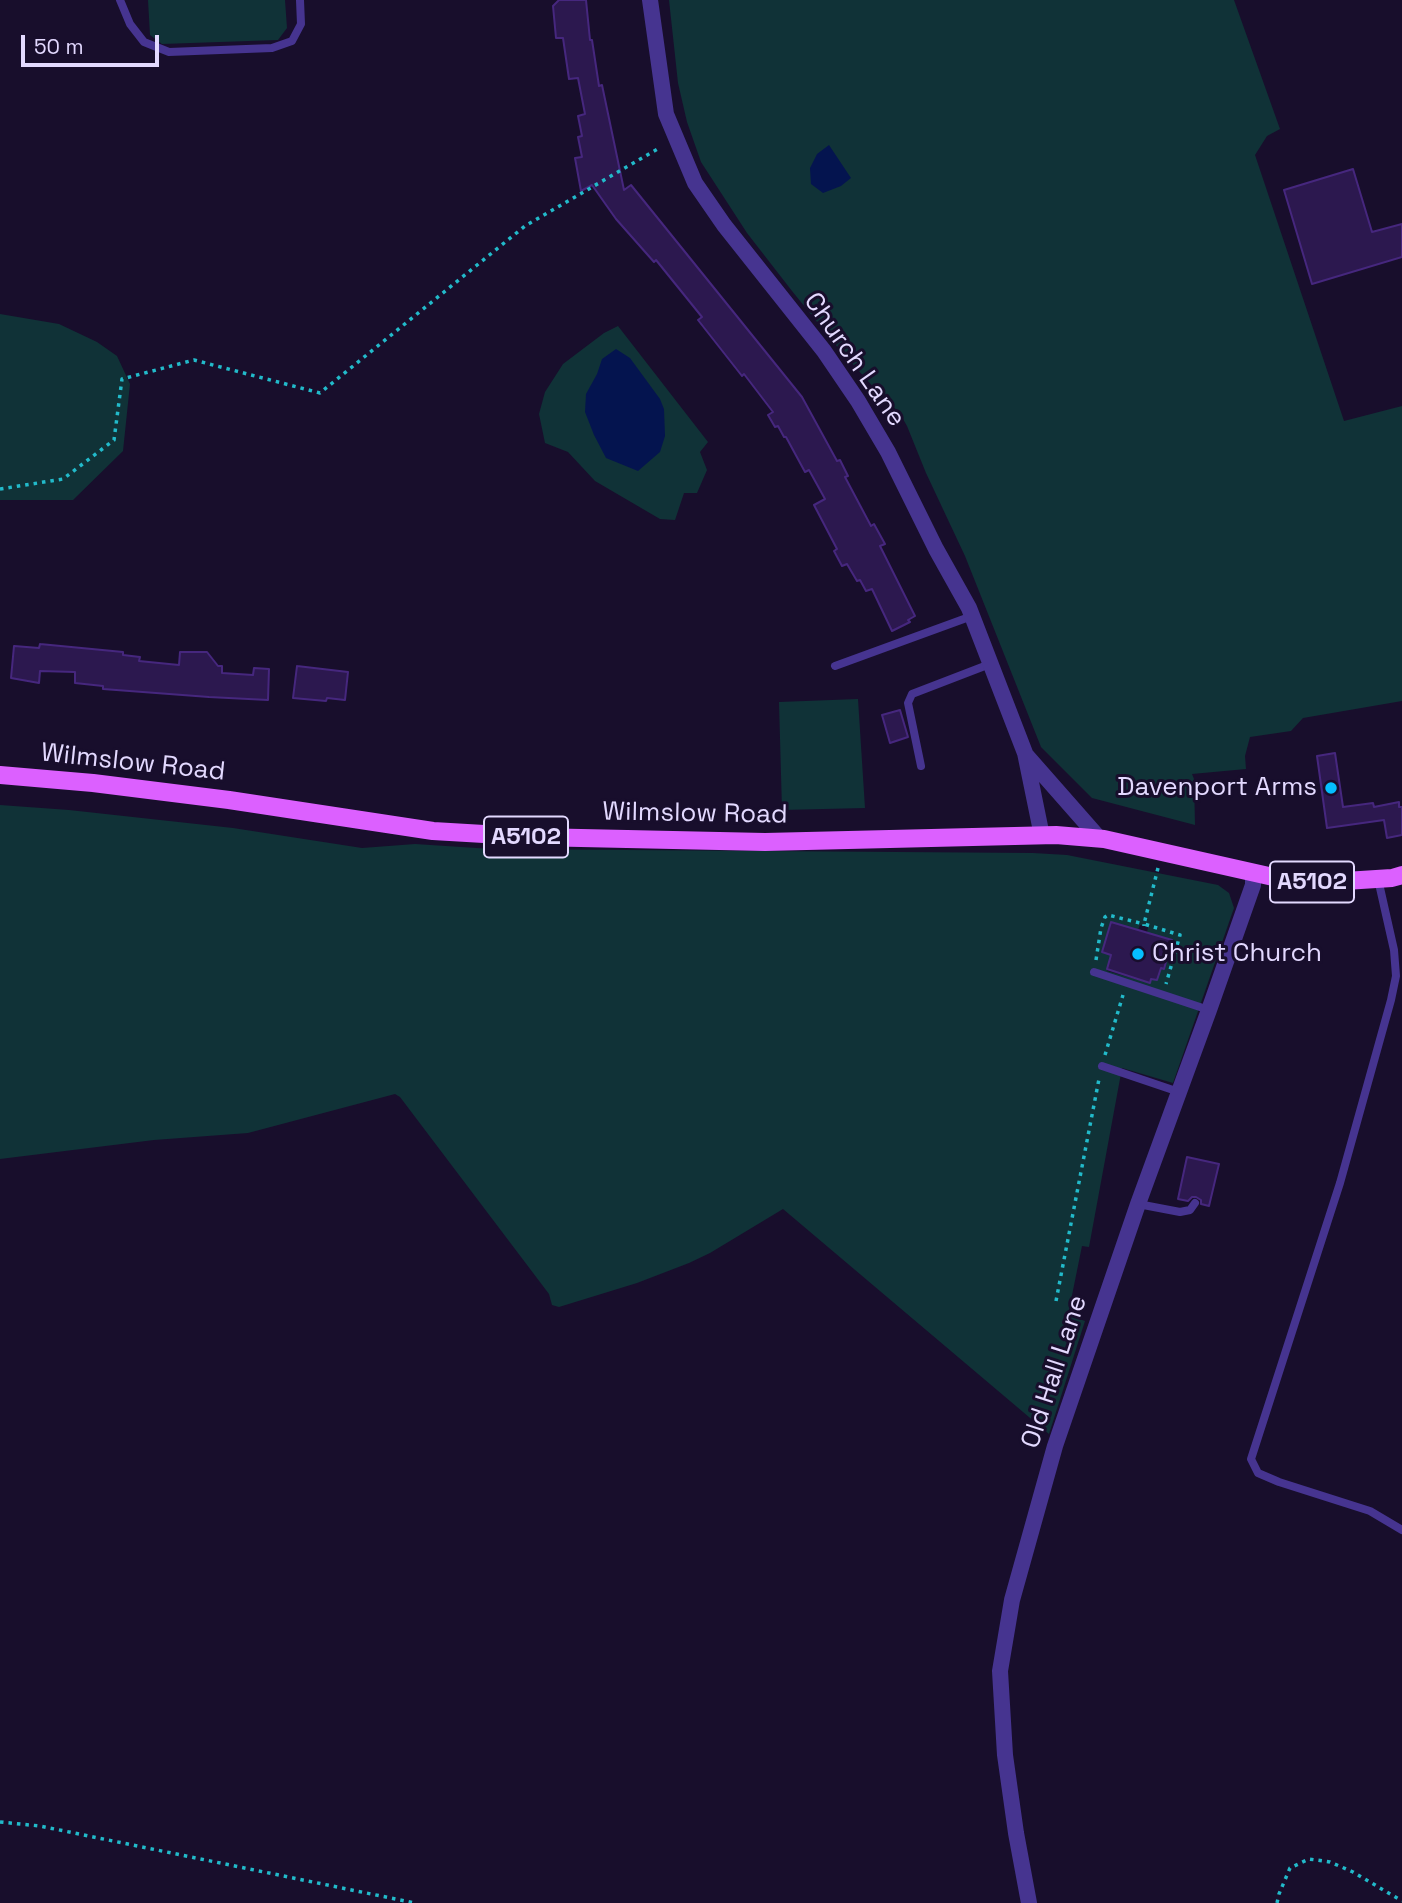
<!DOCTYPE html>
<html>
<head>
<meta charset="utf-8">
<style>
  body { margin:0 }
  #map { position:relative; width:1402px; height:1903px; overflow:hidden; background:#180e2c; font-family:"Space Grotesk",sans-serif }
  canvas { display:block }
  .scale { position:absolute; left:21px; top:35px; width:138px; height:32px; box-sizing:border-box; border:4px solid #e3d9ff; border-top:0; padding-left:9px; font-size:21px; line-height:24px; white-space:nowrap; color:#e3d9ff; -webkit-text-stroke:5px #180e2c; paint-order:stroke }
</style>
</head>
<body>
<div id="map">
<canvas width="1402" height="1903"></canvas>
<div class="scale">50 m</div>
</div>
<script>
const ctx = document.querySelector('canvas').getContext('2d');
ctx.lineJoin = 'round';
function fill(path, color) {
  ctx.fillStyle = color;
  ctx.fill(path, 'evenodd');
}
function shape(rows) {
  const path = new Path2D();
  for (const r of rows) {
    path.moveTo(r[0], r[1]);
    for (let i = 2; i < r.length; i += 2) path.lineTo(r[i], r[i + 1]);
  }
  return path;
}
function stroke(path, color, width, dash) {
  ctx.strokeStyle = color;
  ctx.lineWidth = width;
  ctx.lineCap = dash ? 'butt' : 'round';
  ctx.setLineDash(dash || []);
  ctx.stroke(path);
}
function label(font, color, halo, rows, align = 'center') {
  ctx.font = font + ' "Space Grotesk",sans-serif';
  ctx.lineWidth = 6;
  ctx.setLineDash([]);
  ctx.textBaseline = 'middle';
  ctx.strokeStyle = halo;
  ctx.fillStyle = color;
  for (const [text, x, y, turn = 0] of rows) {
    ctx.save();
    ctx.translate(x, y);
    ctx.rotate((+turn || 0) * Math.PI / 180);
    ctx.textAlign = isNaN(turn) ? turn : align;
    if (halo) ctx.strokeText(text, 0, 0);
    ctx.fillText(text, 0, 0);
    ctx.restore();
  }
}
const green = shape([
  [148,0,285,0,287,28,278,40,162,44,150,35],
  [669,0,1234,0,1280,129,1267,136,1255,155,1344,421,1402,406,1402,701,1303,718,1291,731,1250,737,1245,756,1246,769,1192,774,1194,779,1195,825,1092,798,1041,747,965,556,926,473,907,426,899,412,886,401,839,349,792,291,747,233,701,162,687,122,678,83],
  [0,314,59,324,97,342,117,356,130,384,123,451,73,500,0,500],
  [618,326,708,442,700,452,707,470,697,493,684,493,675,520,660,519,595,481,568,452,545,443,539,414,545,392,563,364,604,333],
  [858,699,865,808,782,810,779,702],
  [0,805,69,810,233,828,362,848,415,844,492,849,1033,853,1067,855,1218,885,1229,893,1234,908,1173,1083,1122,1068,1089,1247,1082,1246,1068,1315,1085,1321,1049,1434,783,1209,710,1253,689,1263,637,1283,559,1307,552,1305,549,1294,400,1097,395,1094,248,1133,154,1140,0,1159],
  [1112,922,1138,930,1140,925,1148,927,1147,933,1172,940,1164,969,1161,968,1157,980,1151,979,1150,983,1107,971,1111,955]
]);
const water = shape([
  [829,145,851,178,841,186,823,193,811,184,810,168,817,154],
  [616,349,630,358,660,399,664,409,665,436,660,452,638,471,606,458,594,435,585,412,586,394,597,374,602,359]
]);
const building = shape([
  [559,0,586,0,590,40,592,40,599,86,602,85,624,190,631,185,802,397,837,461,840,460,848,476,845,477,871,526,874,524,885,544,880,546,915,616,908,620,910,622,892,631,872,589,866,591,860,580,857,581,847,564,842,566,834,551,837,549,814,505,825,499,809,470,805,472,786,437,784,437,778,426,775,427,768,415,773,412,744,374,742,376,698,320,702,317,656,260,654,262,616,219,592,185,581,191,575,158,582,157,578,137,582,136,578,116,585,114,578,78,569,79,563,38,556,38,553,6,559,0],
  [1353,169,1372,232,1402,224,1402,257,1312,284,1284,190,1353,169],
  [40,644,123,652,123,655,140,657,139,661,179,665,180,652,207,652,218,666,222,666,222,673,253,675,254,668,269,669,268,700,209,697,103,689,103,686,75,683,75,672,40,671,39,683,11,678,14,646,39,648,40,644],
  [297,666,348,672,345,700,327,698,326,701,293,698,297,666],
  [900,710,908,737,890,743,882,715,900,710],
  [1335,753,1343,807,1373,803,1374,807,1399,802,1399,807,1402,807,1402,835,1387,838,1384,820,1327,828,1317,756,1335,753],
  [1111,922,1172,940,1164,969,1161,968,1157,980,1151,979,1150,983,1107,969,1111,955,1102,952,1111,922],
  [1187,1157,1219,1164,1209,1206,1201,1204,1201,1200,1196,1197,1192,1197,1188,1201,1178,1199,1187,1157]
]);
const path = shape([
  [0,489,63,479,114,440,122,379,194,360,320,393,525,226,661,147],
  [1158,868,1144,924,1180,935,1166,984],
  [1096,960,1101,928,1105,917,1108,915,1144,924,1144,926],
  [1105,1055,1123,995],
  [1056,1301,1099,1079],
  [0,1822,40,1826,415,1903],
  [1277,1903,1279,1894,1290,1868,1309,1859,1330,1862,1353,1872,1402,1901]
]);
const service = shape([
  [120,0,130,24,144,42,169,52,272,48,292,41,301,24,300,0],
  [835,666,972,616],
  [921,766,908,703,912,694,990,664],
  [1378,879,1394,950,1396,976,1391,1000,1340,1183,1251,1459,1258,1473,1279,1482,1370,1511,1402,1530],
  [1094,972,1209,1010],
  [1102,1066,1179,1092],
  [1138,1204,1180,1212,1190,1210,1195,1203]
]);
const minor = shape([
  [650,0,666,114,695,183,724,225,824,351,858,401,888,452,936,549,969,608,1025,753,1042,836],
  [1026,755,1099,838],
  [1029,1903,1016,1833,1005,1755,1000,1671,1012,1600,1055,1446,1138,1204,1209,1010,1253,885,1253,873]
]);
const primary = shape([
  [0,775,93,783,229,800,433,831,535,837,765,842,1056,835,1104,839,1291,881,1329,882,1392,878,1402,875]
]);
const markers = [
  [1331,788,7,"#05bfff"],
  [1138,954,7,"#05bfff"]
];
const shields = [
  [526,837,84],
  [1312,882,84]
];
const shieldNames = [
  ["A5102",526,837],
  ["A5102",1312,882]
];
const streetNames = [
  ["Church Lane",854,360,55],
  ["Wilmslow Road",133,763,6],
  ["Wilmslow Road",695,814,1],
  ["Old Hall Lane",1055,1372,-72]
];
const poiNames = [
  ["Davenport Arms",1317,788],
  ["Christ Church",1152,954,"left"]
];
fill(green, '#103237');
fill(water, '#04144f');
fill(building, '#2c184f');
stroke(building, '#46277e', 2);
stroke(path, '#22baca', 3.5, [3.5, 5]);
stroke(service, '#463490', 8);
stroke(minor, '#463490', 16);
stroke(primary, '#dc60ff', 18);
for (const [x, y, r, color] of markers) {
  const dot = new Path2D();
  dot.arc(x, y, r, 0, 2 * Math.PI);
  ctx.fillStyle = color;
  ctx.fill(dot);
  stroke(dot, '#180e2c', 2.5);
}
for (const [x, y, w] of shields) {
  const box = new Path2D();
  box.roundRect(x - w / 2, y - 20.5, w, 41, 5);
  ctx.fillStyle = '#180e2c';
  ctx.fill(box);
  stroke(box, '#e3d9ff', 2);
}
label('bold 24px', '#e3d9ff', null, shieldNames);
label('26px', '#e3d9ff', '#180e2c', streetNames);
label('26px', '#e3d9ff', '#180e2c', poiNames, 'right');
</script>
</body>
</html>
